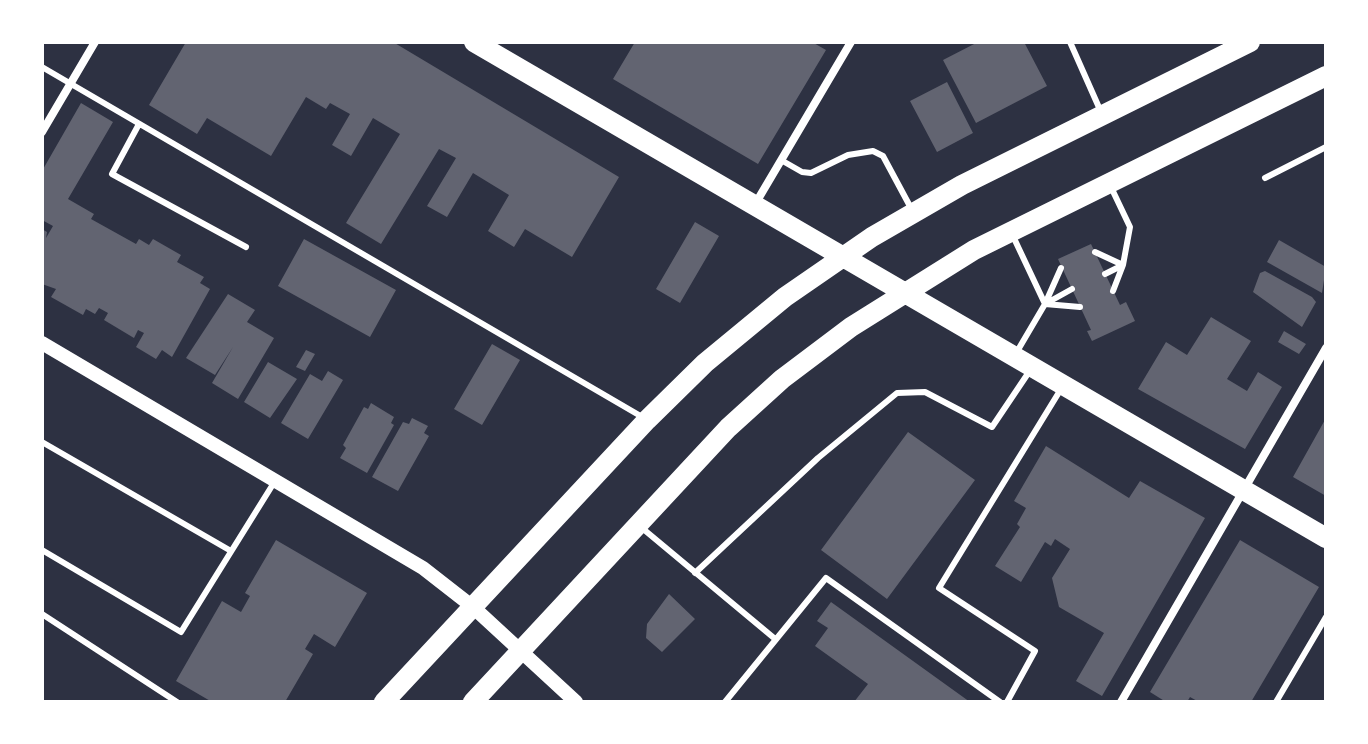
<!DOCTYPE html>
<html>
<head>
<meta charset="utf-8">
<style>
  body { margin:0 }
  #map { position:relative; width:1368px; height:744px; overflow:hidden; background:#2d3142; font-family:"Alegreya Sans",sans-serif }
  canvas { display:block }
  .frame { position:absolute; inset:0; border:44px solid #fff; pointer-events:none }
</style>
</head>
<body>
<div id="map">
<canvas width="1368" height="744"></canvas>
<div class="frame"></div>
</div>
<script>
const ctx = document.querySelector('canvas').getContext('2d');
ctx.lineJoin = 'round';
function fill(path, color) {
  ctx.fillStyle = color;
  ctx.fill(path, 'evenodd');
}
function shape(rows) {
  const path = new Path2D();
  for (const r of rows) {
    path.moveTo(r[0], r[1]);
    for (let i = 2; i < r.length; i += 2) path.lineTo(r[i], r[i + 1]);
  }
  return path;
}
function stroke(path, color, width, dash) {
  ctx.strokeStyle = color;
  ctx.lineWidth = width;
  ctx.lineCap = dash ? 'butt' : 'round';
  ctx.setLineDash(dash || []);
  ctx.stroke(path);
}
const building = shape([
  [186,42,393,42,619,177,572,257,525,229,514,247,488,231,509,195,473,173,447,217,427,206,456,158,439,149,381,244,346,223,400,134,373,118,351,156,332,145,350,114,330,103,326,109,306,97,271,156,207,118,197,134,149,105],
  [635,42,812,42,826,50,758,164,613,79],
  [978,42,1024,42,1047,86,976,123,943,60],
  [947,82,973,133,937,152,910,101],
  [81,103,113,122,68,199,94,214,91,219,136,244,139,239,149,245,153,239,181,255,177,262,204,277,200,283,210,289,172,357,162,350,156,359,136,347,144,333,138,330,134,338,104,320,108,313,99,308,95,314,86,309,83,315,51,297,56,289,42,284,42,229,47,232,46,238,53,226,42,220,42,171],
  [695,222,719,236,680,303,656,289],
  [304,239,396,290,370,337,278,286],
  [1279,240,1326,267,1322,293,1267,262],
  [1091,244,1120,305,1126,302,1135,321,1092,341,1087,331,1091,330,1058,259],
  [1265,271,1312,297,1316,302,1302,327,1253,292,1260,273],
  [228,294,255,310,247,322,274,338,238,399,212,383,233,347,215,375,186,358],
  [1211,317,1251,341,1227,379,1247,391,1258,372,1282,387,1245,449,1138,389,1166,342,1187,355],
  [1284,331,1306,344,1299,354,1278,342],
  [492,344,520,360,482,425,454,409],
  [306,350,315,354,305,371,296,367],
  [268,362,297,379,270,418,244,402],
  [328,371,343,380,308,439,281,423,310,374,322,381],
  [371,403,394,417,391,423,394,425,367,473,340,458,346,448,343,445,364,407,368,409],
  [412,418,428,426,424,433,429,436,398,491,372,477,403,422,409,424],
  [1326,418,1326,496,1293,477],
  [908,432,975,480,887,599,821,550],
  [1046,446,1129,498,1140,481,1205,518,1102,696,1076,681,1104,633,1059,607,1052,578,1070,549,1055,539,1051,546,1045,542,1021,582,995,566,1020,527,1017,524,1026,508,1014,501],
  [276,540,367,593,335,647,314,634,305,649,313,654,285,702,212,702,176,681,222,601,241,612,250,596,245,593],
  [1240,540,1319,587,1251,702,1199,702,1190,697,1187,702,1166,702,1150,692],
  [669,594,695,619,662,652,646,638,647,624],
  [831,602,970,702,854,702,868,684,815,646,828,628,817,621]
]);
const service = shape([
  [1070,42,1101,112],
  [42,67,644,418],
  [139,124,112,174,246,247],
  [781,160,802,172,811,173,848,155,873,151,883,156,912,210],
  [1265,178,1326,147],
  [1012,234,1045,304,1015,355],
  [1095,252,1123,265,1113,291],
  [1061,268,1045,304,1080,307],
  [1105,274,1123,265,1130,227,1110,185],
  [1045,304,1072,289],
  [42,442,231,551],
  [642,528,774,638],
  [42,550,181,632,275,481],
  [695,573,818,458,897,393,925,392,992,427,1031,369],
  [42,614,177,702],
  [725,702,826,578,1000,702],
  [1007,702,1035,651,939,588,1061,389],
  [1276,702,1326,617]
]);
const minor = shape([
  [42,132,95,42],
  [754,206,851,42],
  [1121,702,1326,348]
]);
const tertiary = shape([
  [42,343,423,568,473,607,576,702]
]);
const primary = shape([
  [474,42,1326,538],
  [384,702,647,420,705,363,785,297,872,237,962,185,1250,42],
  [473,702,728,428,782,379,851,327,974,250,1326,76]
]);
fill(building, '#626471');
stroke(service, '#fff', 6);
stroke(minor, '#fff', 8);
stroke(tertiary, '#fff', 14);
stroke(primary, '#fff', 20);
</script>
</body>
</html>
